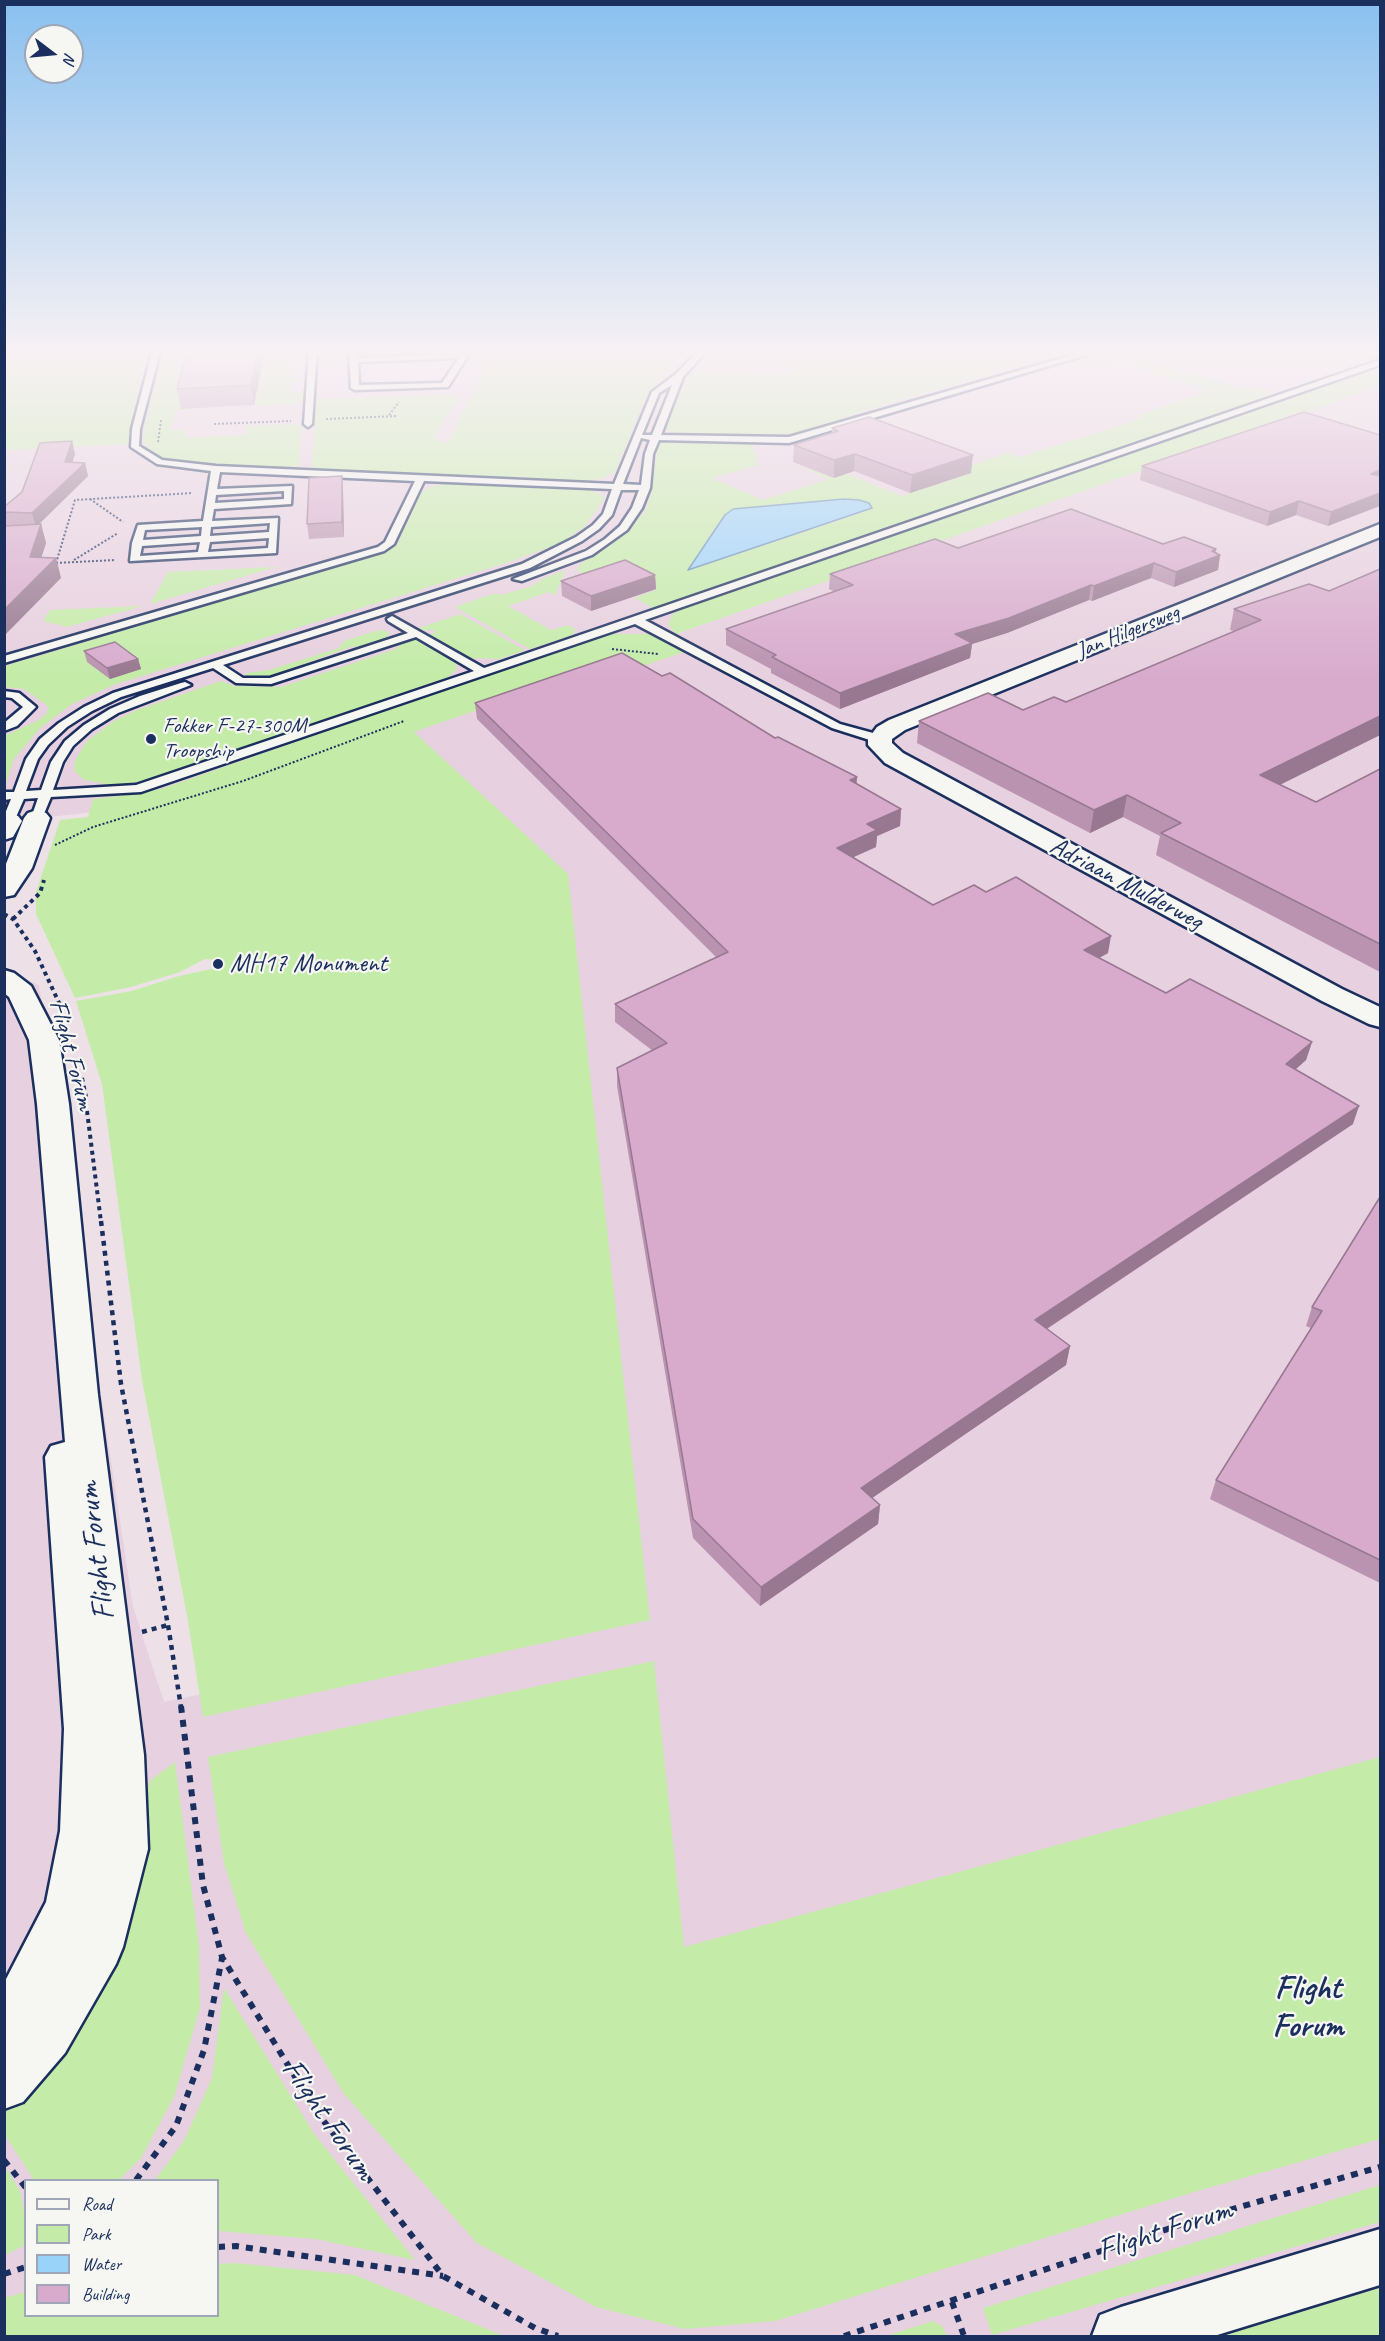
<!DOCTYPE html>
<html>
<head>
<meta charset="utf-8">
<style>
  body { margin:0 }
  #map { position:relative; width:1385px; height:2341px; overflow:hidden; background:#ede0e7; font-family:Caveat,sans-serif }
  canvas { display:block }
  .frame { position:absolute; inset:0; border:6px solid #1b2f5e; pointer-events:none }
  .legend { position:absolute; left:24px; top:2179px; width:195px; height:138px; box-sizing:border-box; background:#f6f6f2; border:2px solid #9ea6b7; margin:0; padding:8px 10px; list-style:none; font-size:18px; color:#1b2f5e }
  .legend li { display:flex; align-items:center; gap:12px; height:30px }
  .legend b { width:30px; border:2px solid #9ea6b7 }
  .north { position:absolute; left:24px; top:24px; width:60px; height:60px; box-sizing:border-box; background:#f6f6f2; border:2px solid #9ea6b7; border-radius:50%; rotate:106deg; font-size:16px; font-weight:700; line-height:24px; text-align:center; color:#1b2f5e }
  .north::after { content:''; display:block; margin:auto; width:21px; height:27px; background:#1b2f5e; clip-path:polygon(50% 0,100% 100%,50% 72%,0 100%) }
</style>
</head>
<body>
<div id="map">
<canvas width="1385" height="2341"></canvas>
<div class="frame"></div>
<ul class="legend">
<li><b style="height:8px;background:#f6f6f2"></b>Road</li>
<li><b style="height:16px;background:#c4eca8"></b>Park</li>
<li><b style="height:16px;background:#9ad3fa"></b>Water</li>
<li><b style="height:16px;background:#d8abcd"></b>Building</li>
</ul>
<div class="north">N</div>
</div>
<script>
const ctx = document.querySelector('canvas').getContext('2d');
ctx.lineJoin = 'round';
function fill(path, color) {
  ctx.fillStyle = color;
  ctx.fill(path, 'evenodd');
}
function shape(rows) {
  const path = new Path2D();
  for (const r of rows) {
    path.moveTo(r[0], r[1]);
    for (let i = 2; i < r.length; i += 2) path.lineTo(r[i], r[i + 1]);
  }
  return path;
}
function stroke(path, color, width, dash) {
  ctx.strokeStyle = color;
  ctx.lineWidth = width;
  ctx.lineCap = dash ? 'butt' : 'round';
  ctx.setLineDash(dash || []);
  ctx.stroke(path);
}
function label(font, color, halo, rows, align = 'center') {
  ctx.font = font + ' Caveat,sans-serif';
  ctx.lineWidth = 4.5;
  ctx.setLineDash([]);
  ctx.textBaseline = 'middle';
  ctx.strokeStyle = halo;
  ctx.fillStyle = color;
  for (const [text, x, y, turn = 0] of rows) {
    ctx.save();
    ctx.translate(x, y);
    ctx.rotate((+turn || 0) * Math.PI / 180);
    ctx.textAlign = isNaN(turn) ? turn : align;
    if (halo) ctx.strokeText(text, 0, 0);
    ctx.fillText(text, 0, 0);
    ctx.restore();
  }
}
const built = shape([
  [5,349,1380,349,1380,369,669,625,677,634,1380,380,1380,2336,5,2336,4,971,39,985,133,1607,164,1702,610,1609,396,735,647,635,620,635,120,809,5,822],
  [26,2180,218,2180,218,2316,26,2316]
]);
const green = shape([
  [4,349,148,349,136,398,130,437,131,444,5,450],
  [229,349,305,349,304,362,294,363,293,369,304,370,304,372,292,373,293,380,303,379,303,382,291,382,291,392,303,392,302,400,292,404,256,406,258,383,261,383,261,378,259,378,260,371,264,368],
  [494,349,636,349,634,354,686,355,651,390,640,410,615,472,600,479,583,481,429,476,325,472,312,467,316,399,460,394,434,437,447,444],
  [792,349,1075,349,850,415,819,427,785,435,687,434,663,430,689,371,786,373],
  [1110,349,1180,349,1146,360,1248,389,1256,387,1267,390,1269,397,653,608,635,598,658,589,624,572,580,583,583,574,577,570,580,564,608,547,645,512,651,494,659,441,752,443,758,465,712,478,763,500,829,479,809,470,824,465,902,496,972,473,962,468,1008,453,1020,457,1141,419,1137,416,1209,391,1104,358,1098,353],
  [844,499,861,513,689,570,725,515,733,509],
  [198,350,184,409,175,410,171,431,187,430,186,438,246,435,246,426,292,424,301,427,299,467,286,471,210,467,165,459,149,450,142,438,162,355,169,352],
  [1380,366,1380,385,1291,418,676,634,668,624,673,614,682,609],
  [450,483,574,488,591,490,605,497,585,526,561,543,509,562,116,684,72,704,40,728,14,759,5,786,4,736,39,720,47,713,48,706,24,689,5,687,5,666,382,553,397,544,421,493,430,487],
  [276,567,150,604,168,572],
  [563,571,565,571,555,595,549,592,508,606,551,630,568,625,575,629,573,635,530,649,455,607,492,594,505,594,535,585,542,579],
  [143,606,67,627,43,621,50,610],
  [460,614,525,650,500,659,471,658,428,635,436,632,432,629,425,631,419,628],
  [379,630,390,632,385,639,367,646,350,647,266,678,247,676,246,673,269,670,339,648,344,641],
  [603,634,652,634,684,652,634,669,477,710,414,732,568,874,650,1620,203,1717,188,1621,142,1380,102,1084,76,1001,132,991,179,976,221,967,225,963,222,960,205,959,180,972,131,987,75,998,36,914,36,892,60,820,88,817,93,799,137,794,164,788],
  [417,638,455,661,457,669,448,677,152,780,112,785,84,780,74,770,75,760,87,741,114,721,137,710,221,681,234,686,281,687,396,649,402,643],
  [654,1661,684,1947,1380,1757,1380,2139,1194,2192,775,2321,685,2329,596,2307,477,2243,344,2094,246,1933,224,1863,208,1757],
  [175,1762,199,1946,200,2008,174,2097,141,2158,119,2180,34,2180,5,2135,5,2102,151,1780],
  [224,1988,315,2135,415,2260,316,2239,218,2231,218,2180,155,2180,184,2141,212,2078],
  [5,2167,20,2191,26,2222,25,2245,5,2255],
  [1380,2185,1380,2222,992,2335,983,2308],
  [235,2263,355,2275,504,2336,5,2336,5,2298,25,2292,26,2316,218,2316,218,2264],
  [1380,2288,1380,2336,1222,2336],
  [933,2321,943,2327,947,2336,886,2336]
]);
const water = shape([
  [844,499,859,500,869,503,872,508,688,570,725,515,733,509,844,499]
]);
const pathFar3 = shape([
  [389,415,399,402],
  [326,419,397,416],
  [214,424,291,421],
  [158,442,161,420],
  [90,499,123,522],
  [74,560,118,533],
  [56,563,75,500,193,493],
  [56,563,115,560],
  [612,649,658,654],
  [55,845,93,827,243,781,404,721]
]);
const pathFar2 = shape([
  [4,914,13,919,35,951,60,1005],
  [13,919,40,893,44,880],
  [82,1078,86,1097],
  [87,1111,101,1222]
]);
const pathFar1 = shape([
  [101,1221,121,1384,168,1625,181,1707],
  [142,1632,168,1625]
]);
const path = shape([
  [181,1706,203,1885,222,1957,316,2111,443,2276,535,2328,558,2336],
  [4,2160,26,2188],
  [136,2180,176,2126,204,2050,222,1958],
  [218,2247,236,2246,443,2276],
  [4,2274,26,2267],
  [952,2302,964,2336],
  [844,2336,1201,2218,1380,2167]
]);
const lane = shape([
  [153,349,186,349,182,351,160,352,140,429,139,446,162,460,216,466,614,484,652,392,676,374,700,349,708,349,683,377,661,435,789,437,1094,349,1106,349,789,443,659,440,653,454,650,488,642,508,627,530,592,555,522,581,513,579,586,551,605,539,620,526,632,508,639,490,621,490,612,515,599,529,582,541,530,568,223,665,243,678,270,678,408,633,388,621,387,619,392,616,484,668,1377,361,1380,361,1380,365,645,620,840,724,884,736,884,742,876,742,832,728,635,624,141,792,51,797,41,821,37,822,31,818,38,798,24,799,13,824,5,824,4,816,11,799,4,800,4,792,14,792,26,759,40,739,59,723,84,707,113,693,522,564,576,537,593,525,603,514,612,489,424,481,394,544,384,551,4,663,4,656,378,547,385,542,415,481,220,472,217,489,292,486,291,504,214,509,212,521,278,518,276,553,130,561,132,543,138,525,203,521,211,471,157,464,131,447,132,429,153,349],
  [672,385,652,435,642,435,659,393,672,385],
  [641,438,650,440,645,454,641,485,623,484,641,438],
  [284,491,284,499,215,503,216,495,284,491],
  [270,523,269,532,210,536,211,527,270,523],
  [202,527,201,536,143,540,145,530,202,527],
  [269,538,268,548,208,552,210,542,269,538],
  [200,542,198,552,140,556,142,546,200,542],
  [416,637,474,671,136,785,53,790,63,762,73,746,92,729,118,713,191,685,185,682,181,683,140,696,110,709,84,725,65,741,51,762,41,790,26,791,38,759,48,745,67,727,92,711,121,697,213,668,236,683,271,684,416,637],
  [309,349,317,349,312,424,308,427,304,424,309,349],
  [349,349,357,349,357,358,462,353,464,349,472,349,448,387,355,390,351,388,349,349],
  [459,358,442,383,359,385,358,362,459,358],
  [4,691,19,693,36,707,17,726,4,731,4,723,23,707,12,698,4,697,4,691]
]);
const street = shape([
  [1380,524,1380,537,905,730,892,739,892,743,903,753,1342,989,1380,1007,1380,1027,1369,1024,1322,1001,885,763,868,745,868,739,877,727,889,720,1380,524],
  [37,810,46,813,50,818,32,868,14,895,4,897,4,869,24,818,28,813,37,810],
  [9,813,18,816,22,821,13,837,4,840,4,814,9,813],
  [4,970,14,973,31,986,59,1040,69,1104,98,1395,144,1755,148,1849,123,1947,116,1964,65,2053,23,2102,4,2109,4,1983,46,1902,60,1831,64,1729,45,1457,51,1446,65,1442,37,1104,29,1040,9,997,4,993,4,970]
]);
const secondary = shape([
  [1380,2229,1380,2285,1214,2336,1092,2336,1100,2315,1121,2307,1380,2229]
]);
const wall = shape([
  [265,349,254,405,181,409,177,389],
  [732,349,777,349,775,359,732,358],
  [832,428,971,473,910,493,854,471,834,478,793,462,794,445,832,433],
  [1380,435,1328,526,1296,515,1267,526,1140,480,1142,466],
  [72,441,75,454,72,462,85,463,88,476,39,524,41,524,46,543,41,558,56,558,61,578,6,526,4,526,4,507,22,492],
  [343,490,344,537,309,539,307,524],
  [1163,544,1216,549,1215,552,1220,555,1218,570,1174,587,1151,578,1092,601,1089,600,1007,633,972,644,970,658,840,709,771,673,771,669,726,645,726,629,835,592,829,589,830,574,958,548],
  [1380,569,1380,735,1280,785,1316,802,1380,769,1380,972,1156,855,1160,836,1123,817,1090,833,917,743,919,721,1023,710,1066,702,1234,631,1230,630,1234,609,1329,591],
  [655,575,656,589,591,611,562,596,561,581],
  [84,651,138,659,141,669,110,679,87,662],
  [475,703,775,738,901,809,900,826,877,836,876,847,853,857,933,905,986,892,1108,953,1099,958,1166,993,1312,1042,1306,1060,1295,1070,1353,1124,1047,1329,1070,1346,1066,1365,872,1498,880,1505,878,1524,760,1606,693,1538,617,1086,617,1068,653,1051,615,1022,615,1004,716,957,477,719],
  [1380,1197,1380,1583,1210,1499,1216,1480,1311,1328,1306,1326,1312,1307]
]);
const shadedWall = shape([
  [258,349,265,349,254,405,251,385],
  [72,441,75,454,68,475,65,462],
  [855,454,854,471,834,478,834,460],
  [973,455,971,473,910,493,912,475],
  [85,463,88,476,36,527,32,513],
  [1380,470,1380,483,1371,474],
  [342,476,343,490,344,537,342,522],
  [1380,493,1380,506,1328,526,1331,512],
  [1299,501,1296,515,1267,526,1270,512],
  [41,524,46,543,35,577,30,557],
  [1216,549,1214,557,1220,555,1218,570,1174,587,1176,572],
  [56,558,61,578,4,636,4,610],
  [1154,563,1151,578,1092,601,1094,586],
  [655,575,656,589,591,611,591,596],
  [1091,585,1089,600,1007,633,972,644,970,658,840,709,840,693,955,634],
  [138,659,141,669,110,679,107,668],
  [1380,716,1380,735,1255,797,1260,775],
  [857,777,856,794,850,780],
  [1127,795,1123,817,1090,833,1094,810],
  [901,809,900,826,877,836,876,847,836,865,837,848,867,824],
  [1111,936,1108,953,1081,968,1084,950],
  [1312,1042,1306,1060,1280,1083,1286,1064],
  [1359,1106,1353,1124,1031,1339,1035,1320],
  [1070,1346,1066,1365,859,1507,861,1488],
  [880,1505,878,1524,760,1606,761,1587]
]);
const building = shape([
  [188,349,258,349,251,385,177,389,188,349],
  [1304,412,1380,435,1380,470,1371,474,1380,476,1380,493,1331,512,1299,501,1270,512,1142,466,1304,412],
  [869,417,973,455,912,475,855,454,834,460,794,445,838,431,832,428,869,417],
  [72,441,65,462,85,463,32,513,4,512,4,507,22,492,40,443,72,441],
  [342,476,342,522,307,524,309,478,342,476],
  [1071,509,1163,544,1184,537,1216,549,1212,551,1220,555,1176,572,1154,563,1094,586,1091,585,1009,618,955,634,972,643,840,693,772,657,776,655,726,629,853,585,830,574,935,539,958,548,1071,509],
  [41,524,30,557,56,558,4,610,4,530,6,526,41,524],
  [625,560,655,575,591,596,561,581,625,560],
  [1380,569,1380,716,1260,775,1316,802,1380,769,1380,944,1161,833,1181,823,1127,795,1094,810,919,721,988,693,1023,710,1054,697,1066,702,1261,620,1234,609,1309,584,1329,591,1380,569],
  [115,642,138,659,107,668,84,651,115,642],
  [622,653,662,676,670,673,775,738,778,737,857,777,850,780,901,809,867,824,877,830,837,848,933,905,974,885,986,892,1016,877,1111,936,1084,950,1166,993,1190,979,1312,1042,1286,1064,1359,1106,1035,1320,1070,1346,861,1488,880,1505,761,1587,693,1519,617,1068,667,1043,615,1004,728,952,475,703,622,653],
  [1380,1197,1380,1560,1216,1480,1322,1311,1312,1307,1380,1197]
]);
const markers = [
  [151,739,6,"#1b2f5e"],
  [218,964,6,"#1b2f5e"]
];
const farStreetnames = [
  ["Jan Hilgersweg",1128,632,-22]
];
const farPoinames = [
  ["Fokker F-27-300M",163,726],
  ["Troopship",163,751]
];
const streetNames = [
  ["Adriaan Mulderweg",1126,884,28],
  ["Flight Forum",71,1055,75]
];
const poiNames = [
  ["MH17 Monument",230,964]
];
const nearStreetnames = [
  ["Flight Forum",97,1551,-97],
  ["Flight Forum",328,2120,55],
  ["Flight Forum",1165,2231,-18]
];
const nearNeighbourhoodnames = [
  ["Flight",1308,1989],
  ["Forum",1308,2027]
];
fill(built, '#e7d0df');
fill(green, '#c4eca8');
fill(water, '#9ad3fa');
stroke(water, '#6791bc', 1.5);
stroke(lane, '#1b2f5e', 5);
stroke(street, '#1b2f5e', 5);
stroke(secondary, '#1b2f5e', 5);
stroke(pathFar3, '#1b2f5e', 2, [2, 2]);
stroke(pathFar2, '#1b2f5e', 4, [4, 4]);
stroke(pathFar1, '#1b2f5e', 4.5, [5, 5]);
stroke(path, '#1b2f5e', 6, [7, 7]);
fill(lane, '#f6f6f2');
fill(street, '#f6f6f2');
fill(secondary, '#f6f6f2');
fill(wall, '#ba93b0');
fill(shadedWall, '#977890');
fill(building, '#d8abcd');
stroke(building, '#977890', 1.5);
const sky = ctx.createLinearGradient(0, 0, 0, 677);
sky.addColorStop(0, '#89c0ef');
sky.addColorStop(0.52, '#f7f1f4');
sky.addColorStop(1, '#f7f1f400');
ctx.fillStyle = sky;
ctx.fillRect(0, 0, 1385, 677);
for (const [x, y, r, color] of markers) {
  const dot = new Path2D();
  dot.arc(x, y, r, 0, 2 * Math.PI);
  ctx.fillStyle = color;
  ctx.fill(dot);
  stroke(dot, '#f6f6f2', 2);
}
label('22px', '#1b2f5e', '#f6f6f2', farStreetnames);
label('22px', '#1b2f5e', '#f6f6f2', farPoinames, 'left');
label('26px', '#1b2f5e', '#f6f6f2', streetNames);
label('26px', '#1b2f5e', '#f6f6f2', poiNames, 'left');
label('32px', '#1b2f5e', '#f6f6f2', nearStreetnames);
label('bold 33px', '#1b2f5e', '#f6f6f2', nearNeighbourhoodnames);
</script>
</body>
</html>
